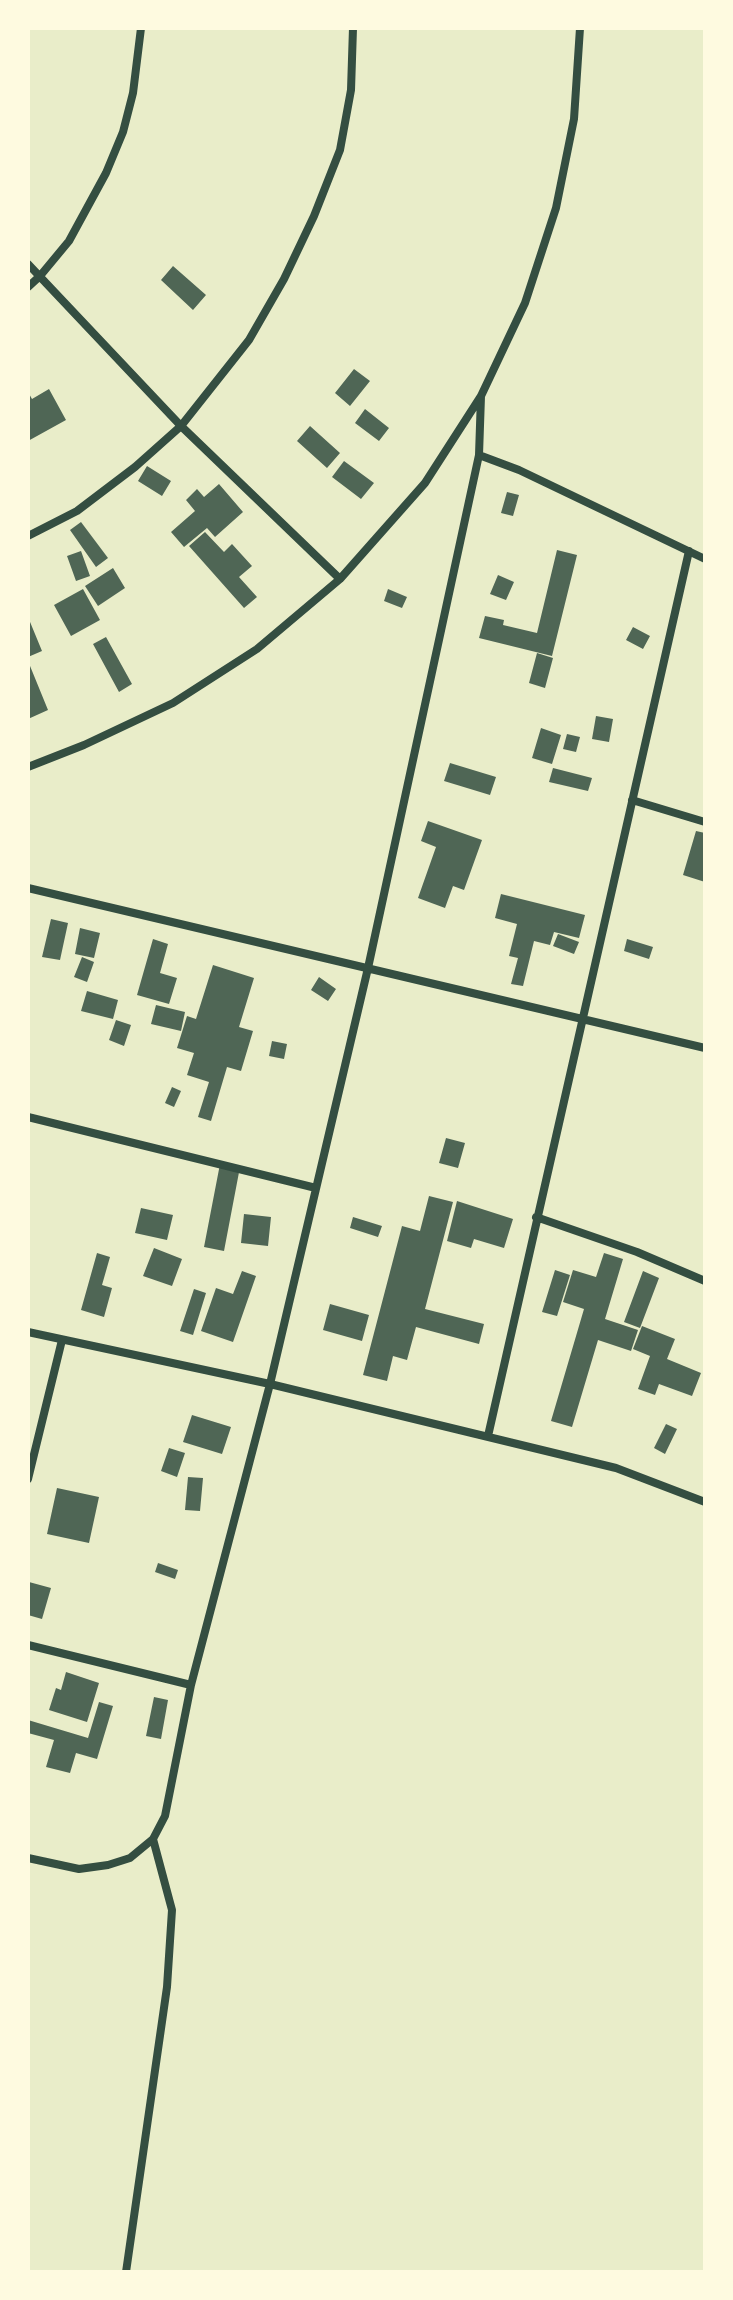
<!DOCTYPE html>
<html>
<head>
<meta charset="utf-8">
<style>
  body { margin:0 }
  #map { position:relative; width:733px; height:2300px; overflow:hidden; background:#e9edc9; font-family:"DejaVu Sans",sans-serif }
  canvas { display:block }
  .frame { position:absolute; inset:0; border:30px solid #fefae0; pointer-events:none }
</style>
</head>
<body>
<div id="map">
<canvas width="733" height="2300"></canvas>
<div class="frame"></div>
</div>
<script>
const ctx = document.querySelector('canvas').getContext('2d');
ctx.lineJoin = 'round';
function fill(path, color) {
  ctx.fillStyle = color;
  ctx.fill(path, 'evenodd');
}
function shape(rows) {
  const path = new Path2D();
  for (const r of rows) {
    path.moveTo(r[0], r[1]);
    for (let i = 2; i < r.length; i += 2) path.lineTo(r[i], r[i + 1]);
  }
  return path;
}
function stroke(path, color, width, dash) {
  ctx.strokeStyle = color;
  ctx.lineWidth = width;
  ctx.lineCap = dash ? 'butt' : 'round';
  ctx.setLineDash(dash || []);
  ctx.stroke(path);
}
const building = shape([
  [173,266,206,295,193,310,161,280],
  [354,369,370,381,350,406,335,393],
  [49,389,66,420,28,441,28,392,32,399],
  [365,409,389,428,379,441,355,423],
  [310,426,340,453,327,468,297,441],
  [344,461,374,483,361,499,332,477],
  [147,466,171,481,162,496,138,481],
  [219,484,243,512,215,537,207,528,184,547,171,532,195,511,186,500,197,489,204,497],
  [507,492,519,495,513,516,501,513],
  [81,522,108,558,96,567,70,530],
  [205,532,224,552,232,544,252,566,239,577,257,597,244,608,189,546],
  [557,550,577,555,552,656,479,638,485,616,504,620,503,625,537,633],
  [81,551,90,576,76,581,67,556],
  [113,568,125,588,98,606,85,586],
  [498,575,514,582,506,600,490,594],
  [83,589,100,620,71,636,54,605],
  [388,589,407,597,402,608,384,601],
  [28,617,42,651,28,657],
  [633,627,650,636,643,649,626,640],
  [106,637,132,684,119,692,93,644],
  [537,653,553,658,545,688,529,683],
  [28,661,48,710,28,719],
  [596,716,613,719,609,742,592,739],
  [541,728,561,735,552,764,532,758],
  [567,734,580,737,576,752,563,749],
  [450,763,496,777,490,795,444,781],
  [553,768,592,778,588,791,549,782],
  [428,821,482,840,464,890,453,886,445,908,418,898,436,847,421,841],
  [696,831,705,833,705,882,683,875],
  [501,894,585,915,579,938,554,932,550,945,534,941,523,986,511,984,518,958,509,956,517,924,495,918],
  [51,919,68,923,60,960,42,957],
  [80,928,100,933,94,958,75,954],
  [558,934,579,942,574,954,553,946],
  [153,939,168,944,160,973,177,978,169,1004,137,995],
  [627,939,653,947,649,959,624,951],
  [82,957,94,962,87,982,74,977],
  [213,965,254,978,239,1027,253,1031,241,1071,227,1067,211,1121,198,1117,209,1082,187,1075,194,1053,177,1048,187,1016,196,1019],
  [319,977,336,989,328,1001,311,990],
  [87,991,118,1000,113,1019,81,1011],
  [156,1005,185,1012,181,1031,151,1024],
  [116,1020,131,1025,124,1046,109,1040],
  [272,1041,287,1044,284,1059,269,1056],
  [172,1087,181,1091,174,1107,165,1103],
  [446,1138,465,1143,458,1168,439,1163],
  [220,1164,240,1167,224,1251,204,1247],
  [429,1196,453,1202,425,1309,484,1324,479,1344,416,1327,407,1360,393,1356,387,1381,363,1375,402,1226,420,1231],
  [457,1201,513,1219,504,1248,474,1239,471,1248,447,1241],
  [141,1208,173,1215,167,1240,135,1233],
  [244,1214,271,1217,268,1246,241,1243],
  [353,1217,382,1226,378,1237,350,1228],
  [154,1248,182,1259,172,1286,143,1276],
  [97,1253,110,1257,102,1285,112,1288,104,1317,81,1310],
  [604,1253,623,1259,605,1319,638,1330,631,1351,598,1340,572,1427,551,1421,584,1309,563,1302,573,1270,596,1277],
  [555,1270,570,1275,557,1316,542,1312],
  [242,1271,256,1276,233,1342,201,1331,216,1288,233,1294],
  [643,1271,659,1278,640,1328,624,1322],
  [194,1289,206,1293,193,1335,180,1331],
  [330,1304,369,1315,362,1341,323,1330],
  [642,1326,675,1339,667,1359,701,1373,692,1396,659,1384,655,1395,638,1389,650,1356,633,1349],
  [192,1415,231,1427,222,1454,183,1442],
  [666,1424,677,1429,665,1454,654,1448],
  [169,1448,185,1453,177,1477,161,1471],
  [188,1477,203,1478,200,1511,185,1510],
  [57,1488,99,1497,89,1543,47,1534],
  [158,1563,178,1570,175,1579,155,1572],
  [29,1582,51,1588,42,1619,28,1615],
  [66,1672,99,1683,87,1722,49,1710,56,1688,61,1690],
  [154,1697,168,1700,161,1739,146,1736],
  [99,1702,113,1706,97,1759,76,1753,70,1773,46,1767,54,1740,28,1733,28,1720,88,1738]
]);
const minor = shape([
  [28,264,181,426,340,579],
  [28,287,40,276,69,241,106,173,123,132,133,93,141,28],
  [479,455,519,470,705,559],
  [28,536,77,511,135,467,181,426,249,340,284,279,314,216,340,150,351,90,353,28],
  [28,767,84,745,173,703,257,649,340,579,425,483,481,396,525,303,556,208,574,119,580,28],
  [632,800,705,822],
  [28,888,705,1048],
  [28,1117,316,1188],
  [536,1217,637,1252,705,1281],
  [28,1332,270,1384,616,1468,705,1502],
  [488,1436,689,551],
  [28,1479,62,1340],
  [28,1645,191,1685],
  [28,1858,79,1869,108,1865,130,1858,153,1839,165,1816,191,1685,270,1384,368,968,479,455,481,396],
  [126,2272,167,1987,172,1910,153,1839]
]);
fill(building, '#4f6655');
stroke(minor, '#344e41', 8);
</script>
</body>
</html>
